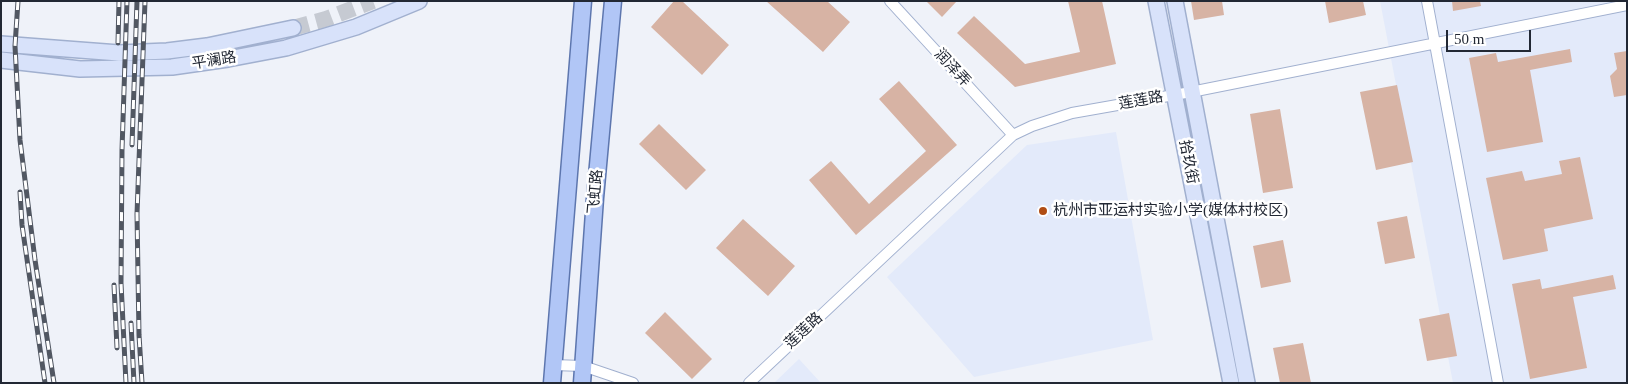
<!DOCTYPE html>
<html>
<head>
<meta charset="utf-8">
<style>
  body { margin:0 }
  #map { position:relative; width:1628px; height:384px; overflow:hidden; background:#eff2f9; font-family:"Times New Roman",serif }
  canvas { display:block }
  .frame { position:absolute; inset:0; border:2px solid #222834; pointer-events:none }
  .scale { position:absolute; left:1446px; top:30px; width:85px; height:22px; box-sizing:border-box; border:2px solid #222834; border-top:0; padding-left:6px; font-size:15px; line-height:18px; white-space:nowrap; color:#222834; -webkit-text-stroke:4px #fff; paint-order:stroke }
</style>
</head>
<body>
<div id="map">
<canvas width="1628" height="384"></canvas>
<div class="frame"></div>
<div class="scale">50 m</div>
</div>
<script>
const ctx = document.querySelector('canvas').getContext('2d');
ctx.lineJoin = 'round';
function fill(path, color) {
  ctx.fillStyle = color;
  ctx.fill(path, 'evenodd');
}
function shape(rows) {
  const path = new Path2D();
  for (const r of rows) {
    path.moveTo(r[0], r[1]);
    for (let i = 2; i < r.length; i += 2) path.lineTo(r[i], r[i + 1]);
  }
  return path;
}
function stroke(path, color, width, dash) {
  ctx.strokeStyle = color;
  ctx.lineWidth = width;
  ctx.lineCap = dash ? 'butt' : 'round';
  ctx.setLineDash(dash || []);
  ctx.stroke(path);
}
function label(font, color, halo, rows, align = 'center') {
  ctx.font = font + ' "Times New Roman","Noto Sans SC",serif';
  ctx.lineWidth = 5;
  ctx.setLineDash([]);
  ctx.textBaseline = 'middle';
  ctx.strokeStyle = halo;
  ctx.fillStyle = color;
  for (const [text, x, y, turn = 0] of rows) {
    ctx.save();
    ctx.translate(x, y);
    ctx.rotate((+turn || 0) * Math.PI / 180);
    ctx.textAlign = isNaN(turn) ? turn : align;
    if (halo) ctx.strokeText(text, 0, 0);
    ctx.fillText(text, 0, 0);
    ctx.restore();
  }
}
const built = shape([
  [1380,1,1627,1,1627,383,1453,383],
  [1116,132,1153,340,974,377,887,277,1027,145],
  [799,359,821,383,774,383]
]);
const building = shape([
  [674,1,682,1,729,45,702,75,651,27],
  [766,1,827,1,850,22,823,52],
  [926,1,957,1,942,17],
  [1068,1,1102,1,1116,64,1015,87,957,33,974,16,1025,64,1080,52],
  [1191,1,1222,1,1224,15,1194,20],
  [1325,1,1363,1,1366,15,1329,23],
  [1452,1,1480,1,1481,6,1453,11],
  [1570,49,1572,62,1530,70,1543,142,1487,152,1469,58,1496,53,1498,62],
  [1627,51,1627,95,1614,97,1610,76,1617,69,1614,53],
  [899,81,957,145,856,235,809,180,831,161,869,204,926,151,879,99],
  [1397,85,1413,162,1376,170,1360,92],
  [1280,109,1293,188,1263,193,1250,114],
  [659,124,706,170,686,190,639,144],
  [1580,157,1593,219,1544,229,1548,251,1503,260,1486,178,1522,171,1525,181,1562,174,1559,161],
  [1407,216,1415,258,1385,264,1377,222],
  [743,219,795,266,768,296,716,248],
  [1283,240,1291,282,1261,288,1253,246],
  [1613,275,1616,289,1573,297,1587,368,1530,379,1512,284,1540,279,1542,289],
  [665,312,712,359,692,379,645,333],
  [1449,313,1457,356,1427,361,1419,319],
  [1303,343,1311,383,1280,383,1273,348]
]);
const primaryTunnel = shape([
  [293,28,326,19,373,1]
]);
const street = shape([
  [890,1,1013,135],
  [1427,1,1498,383],
  [553,365,583,366,633,383],
  [749,383,1013,135,1032,126,1072,113,1191,92,1627,5]
]);
const secondary = shape([
  [1156,1,1231,383],
  [1175,1,1247,383],
  [1,44,119,53,167,51,207,46,293,28],
  [1,60,80,69,172,67,228,59,286,48,356,27,419,1]
]);
const primary = shape([
  [552,383,583,1],
  [582,383,595,198,613,1]
]);
const rail = shape([
  [18,1,15,46,20,140,35,260,54,383],
  [118,43,119,1],
  [132,145,137,1],
  [20,192,22,225,45,383],
  [114,285,117,348],
  [131,323,134,383],
  [126,383,121,283,122,150,127,1],
  [142,383,139,335,137,214,145,1]
]);
const markers = [
  [1043,211,5,"#b04d14"]
];
const streetNames = [
  ["平澜路",214,61,-9],
  ["润泽弄",952,68,47],
  ["莲莲路",1141,101,-10],
  ["拾玖街",1188,162,79],
  ["飞虹路",596,192,-85],
  ["莲莲路",804,331,-43]
];
const poiNames = [
  ["杭州市亚运村实验小学(媒体村校区)",1053,211]
];
fill(built, '#e3eafa');
fill(building, '#d7b3a4');
stroke(primaryTunnel, '#c6cad2', 16, [16, 8]);
stroke(street, '#a1b0cf', 12);
stroke(secondary, '#a1b0cf', 18);
stroke(primary, '#5d76ae', 19);
stroke(street, '#fff', 10);
stroke(secondary, '#d8e2fa', 15);
stroke(primary, '#b1c6f6', 16);
stroke(rail, '#515762', 5);
stroke(rail, '#fff', 3, [9]);
for (const [x, y, r, color] of markers) {
  const dot = new Path2D();
  dot.arc(x, y, r, 0, 2 * Math.PI);
  ctx.fillStyle = color;
  ctx.fill(dot);
  stroke(dot, '#fff', 2);
}
label('15px', '#222834', '#fff', streetNames);
label('15px', '#222834', '#fff', poiNames, 'left');
</script>
</body>
</html>
